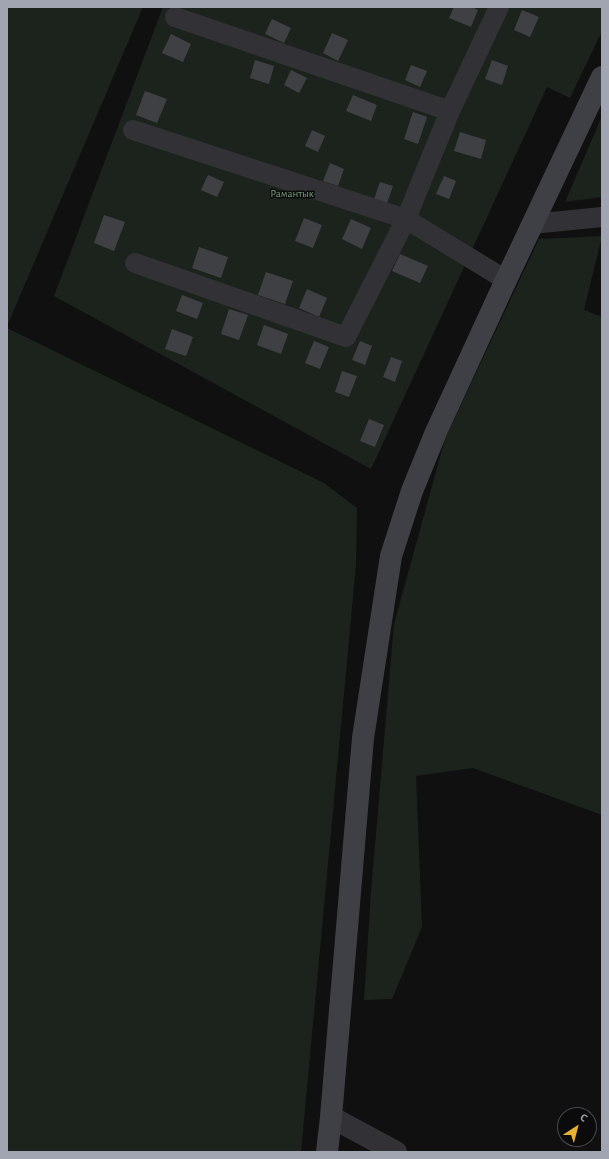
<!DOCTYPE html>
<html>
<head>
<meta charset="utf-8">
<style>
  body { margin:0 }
  #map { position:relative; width:609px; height:1159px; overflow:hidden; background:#101011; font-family:"Alegreya Sans",sans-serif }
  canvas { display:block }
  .frame { position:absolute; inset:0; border:8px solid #a1a5b1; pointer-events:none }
  .north { position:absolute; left:557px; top:1107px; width:40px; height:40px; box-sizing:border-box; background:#0b0b0c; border:1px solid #47494e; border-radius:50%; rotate:36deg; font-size:11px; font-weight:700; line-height:16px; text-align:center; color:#a1a5b1 }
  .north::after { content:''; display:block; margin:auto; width:14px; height:18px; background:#e8b131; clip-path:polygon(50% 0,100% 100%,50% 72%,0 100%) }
</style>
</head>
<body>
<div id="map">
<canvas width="609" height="1159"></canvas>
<div class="frame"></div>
<div class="north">С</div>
</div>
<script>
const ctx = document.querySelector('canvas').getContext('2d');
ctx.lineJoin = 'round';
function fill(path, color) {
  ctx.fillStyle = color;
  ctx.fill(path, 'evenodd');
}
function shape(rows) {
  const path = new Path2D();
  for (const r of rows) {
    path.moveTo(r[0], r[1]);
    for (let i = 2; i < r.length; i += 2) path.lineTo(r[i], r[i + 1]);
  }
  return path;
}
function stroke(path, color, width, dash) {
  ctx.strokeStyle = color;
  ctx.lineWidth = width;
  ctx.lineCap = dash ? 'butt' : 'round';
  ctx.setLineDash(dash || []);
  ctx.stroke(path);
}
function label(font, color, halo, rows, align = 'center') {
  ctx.font = font + ' "Alegreya Sans",sans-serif';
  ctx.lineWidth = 3;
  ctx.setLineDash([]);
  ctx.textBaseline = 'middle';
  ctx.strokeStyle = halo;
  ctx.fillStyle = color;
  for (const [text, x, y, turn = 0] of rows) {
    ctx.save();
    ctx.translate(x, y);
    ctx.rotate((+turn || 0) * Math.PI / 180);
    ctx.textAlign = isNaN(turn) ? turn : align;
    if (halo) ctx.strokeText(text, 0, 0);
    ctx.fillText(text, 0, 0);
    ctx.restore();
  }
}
const green = shape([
  [7,7,143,7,7,326],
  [163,7,602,7,602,31,570,98,547,87,371,469,54,296],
  [602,116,602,197,565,202],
  [602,236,584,310,602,317,602,815,473,768,416,776,422,927,392,999,364,1000,371,892,394,624,445,439,539,239],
  [7,328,324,483,357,508,356,565,301,1152,7,1152]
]);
const building = shape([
  [454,7,472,7,478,10,471,27,449,18],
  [522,10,539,17,530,37,514,30],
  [272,19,291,28,284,43,265,34],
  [332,33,348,40,338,61,323,53],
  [171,34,191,44,183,62,162,53],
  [255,60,274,66,269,84,250,78],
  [492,60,508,66,502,85,485,79],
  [411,65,427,71,420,87,405,80],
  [291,70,307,78,299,93,284,85],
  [145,91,167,99,157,123,136,115],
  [353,95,377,105,371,121,346,111],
  [413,112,427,117,418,144,404,139],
  [312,130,325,136,318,152,305,146],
  [460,132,486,140,481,159,454,151],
  [330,163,344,169,338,186,323,181],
  [208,175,224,182,217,197,201,190],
  [444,176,456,181,449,199,436,194],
  [380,182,393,186,386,206,373,202],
  [104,215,125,222,114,251,94,243],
  [304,218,322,225,313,248,295,241],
  [351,219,371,228,362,249,342,239],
  [199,247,228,257,221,278,192,268],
  [400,254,428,266,420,283,392,271],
  [266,272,293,281,285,304,258,295],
  [307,289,327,298,319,317,299,308],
  [182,295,203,303,197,319,176,311],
  [229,309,248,315,239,340,221,334],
  [264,325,288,334,281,354,257,345],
  [172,329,193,337,186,356,165,349],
  [314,341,329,347,320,369,305,363],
  [360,341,372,346,365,365,352,360],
  [391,357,402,361,395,382,383,377],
  [342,371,357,376,349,397,335,392],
  [369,419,384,425,375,447,360,441]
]);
const minor = shape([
  [175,17,450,111],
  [133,130,406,219,506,280],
  [532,224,602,217],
  [135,263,346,337,406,219,450,111,499,7]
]);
const tertiary = shape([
  [331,1117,396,1152]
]);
const secondary = shape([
  [327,1152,331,1117,363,738,391,556,412,491,436,432,506,280,602,77]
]);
const parkNames = [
  ["Рамантык",292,194]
];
fill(green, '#1c231d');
fill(building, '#3f4044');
stroke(minor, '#313136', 20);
stroke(tertiary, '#313136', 22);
stroke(secondary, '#3f4045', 22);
label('11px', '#799b7c', '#0b0b0c', parkNames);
</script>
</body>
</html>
